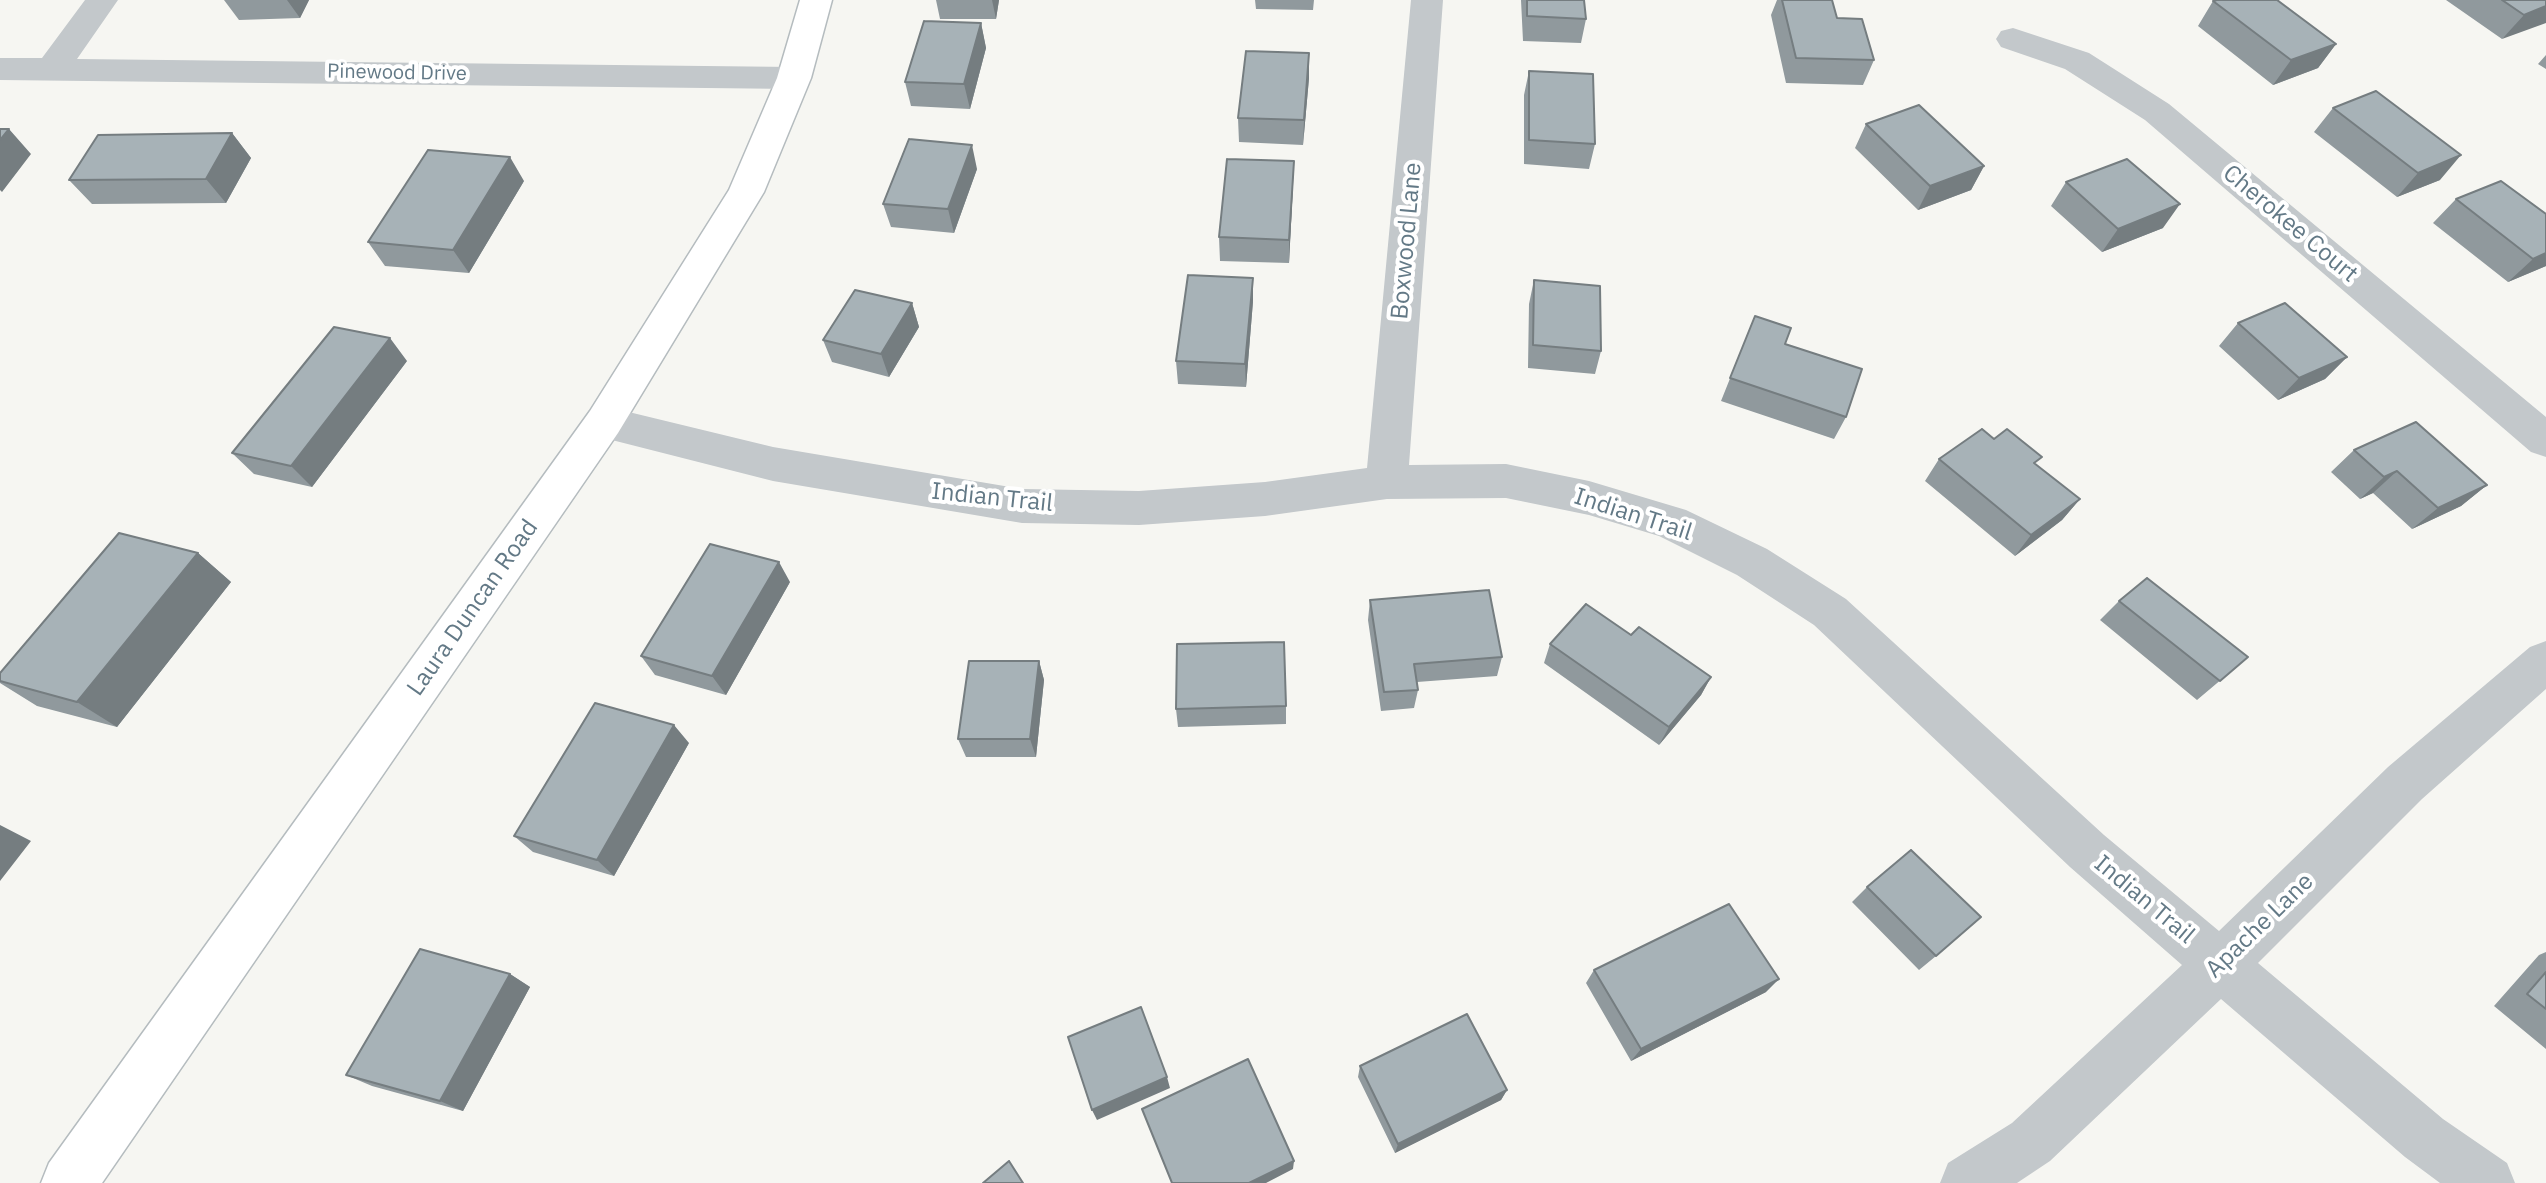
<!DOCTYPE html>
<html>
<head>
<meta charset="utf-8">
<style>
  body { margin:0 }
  canvas { display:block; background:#f6f6f2 }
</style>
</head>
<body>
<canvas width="2546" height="1183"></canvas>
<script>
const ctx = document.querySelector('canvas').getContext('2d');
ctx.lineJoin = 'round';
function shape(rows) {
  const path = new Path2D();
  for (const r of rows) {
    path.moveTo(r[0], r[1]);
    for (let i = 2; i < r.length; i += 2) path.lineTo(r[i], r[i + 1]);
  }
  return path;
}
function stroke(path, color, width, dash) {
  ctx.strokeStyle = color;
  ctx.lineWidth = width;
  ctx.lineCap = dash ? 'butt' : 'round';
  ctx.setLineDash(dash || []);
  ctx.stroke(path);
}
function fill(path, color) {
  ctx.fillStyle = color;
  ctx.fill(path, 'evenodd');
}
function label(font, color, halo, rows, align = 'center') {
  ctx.font = font + ' "IBM Plex Sans",sans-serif';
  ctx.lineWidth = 8;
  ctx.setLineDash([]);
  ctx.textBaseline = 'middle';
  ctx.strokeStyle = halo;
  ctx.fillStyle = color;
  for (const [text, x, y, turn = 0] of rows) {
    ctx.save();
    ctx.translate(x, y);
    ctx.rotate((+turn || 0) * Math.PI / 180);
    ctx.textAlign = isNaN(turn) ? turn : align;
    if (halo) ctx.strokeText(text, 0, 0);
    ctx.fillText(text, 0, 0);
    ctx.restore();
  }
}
const street = shape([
  [85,0,118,0,77,59,794,67,806,70,811,78,806,86,794,89,0,80,0,58,42,58,85,0],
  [1411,0,1443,0,1409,465,1506,464,1589,481,1686,510,1767,549,1846,599,2104,835,2219,931,2388,767,2530,647,2546,641,2546,689,2422,799,2258,963,2443,1119,2507,1163,2515,1183,2440,1183,2405,1157,2221,999,2050,1161,2017,1183,1940,1183,1948,1163,2012,1123,2182,965,2070,867,1814,625,1737,575,1659,536,1589,515,1506,498,1387,499,1265,516,1139,525,1022,523,773,481,604,438,590,433,584,422,590,411,604,406,773,447,1022,489,1139,491,1265,482,1367,468,1411,0],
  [2013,28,2089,53,2169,104,2546,417,2546,457,2531,452,2145,120,2065,69,2001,47,1996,39,2001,31,2013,28]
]);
const secondary = shape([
  [800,0,832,0,811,78,764,192,618,433,102,1183,41,1183,49,1163,590,411,729,190,777,78,800,0]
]);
const wall = shape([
  [224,0,309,0,300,18,239,20],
  [936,0,999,0,996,19,940,19],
  [1255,0,1314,0,1313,10,1256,9],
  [1521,0,1584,0,1586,19,1581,43,1523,41],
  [1777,0,1832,0,1837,18,1874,60,1863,85,1786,83,1771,15],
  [2446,0,2546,0,2502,39],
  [2213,1,2336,44,2318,68,2273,85,2198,26],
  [981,23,986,48,970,109,911,106,905,82],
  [2546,55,2546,69,2538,64],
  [1529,71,1595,144,1589,169,1524,164,1524,95],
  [1309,78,1303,145,1239,142,1238,118],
  [2333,108,2440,180,2397,197,2314,132],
  [1866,124,1984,166,1971,190,1918,210,1855,148],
  [232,133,251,158,226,203,92,204,69,180],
  [977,169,954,233,891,227,883,204],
  [524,181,469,273,385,266,368,242],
  [2066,182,2163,228,2102,252,2051,206],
  [1293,185,1289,263,1220,261,1219,237],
  [2456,199,2546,214,2546,266,2508,282,2433,223],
  [1534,280,1601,351,1595,374,1528,368,1529,304],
  [1253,301,1246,387,1178,384,1176,361],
  [912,303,919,327,889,377,832,362,823,340],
  [1755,316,1846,417,1834,439,1721,401],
  [2238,323,2347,357,2325,379,2278,400,2219,346],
  [407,361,312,487,254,474,232,453],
  [1994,439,2037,465,2080,499,2062,520,2015,556,1925,481,1939,459],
  [2354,450,2487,485,2461,506,2412,529,2373,493,2360,499,2331,472],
  [198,553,231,582,117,727,37,706,0,683,0,673],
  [790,582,726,695,655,675,641,656],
  [1370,600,1502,657,1497,676,1417,682,1418,690,1414,708,1381,711,1368,620],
  [2119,601,2248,657,2197,700,2100,620],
  [1631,635,1711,677,1701,695,1659,745,1544,663,1550,644],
  [1039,661,1044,680,1036,757,966,757,958,739],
  [1286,706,1286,724,1178,727,1176,709],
  [689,743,614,876,533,852,514,836],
  [1867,887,1936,956,1919,970,1852,902],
  [2546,952,2546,1049,2494,1006,2539,955],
  [1594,970,1766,992,1631,1061,1586,983],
  [510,974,530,987,463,1111,372,1086,346,1075],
  [1360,1066,1507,1090,1501,1100,1395,1153,1358,1077]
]);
const shadedWall = shape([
  [287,0,309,0,300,18],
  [992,0,999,0,996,19],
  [2546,6,2546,23,2502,39,2524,15],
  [981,23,986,48,970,109,964,84],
  [2336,44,2318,68,2273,85,2291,60],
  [1309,53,1309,78,1303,145,1304,120],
  [9,129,31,154,2,192,0,190,0,140],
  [232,133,251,158,226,203,206,179],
  [972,145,977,169,954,233,948,209],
  [2461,155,2440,180,2397,197,2418,173],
  [510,157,524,181,469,273,453,250],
  [1294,161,1293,185,1289,263,1289,240],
  [1984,166,1971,190,1918,210,1930,186],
  [2180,204,2163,228,2102,252,2118,229],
  [2546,253,2546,266,2508,282,2533,259],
  [1253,278,1253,301,1246,387,1245,364],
  [912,303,919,327,889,377,881,354],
  [390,338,407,361,312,487,291,466],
  [2347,357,2325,379,2278,400,2299,378],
  [2397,471,2373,493,2360,499,2384,477],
  [2487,485,2461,506,2412,529,2438,508],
  [2080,499,2062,520,2015,556,2031,535],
  [198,553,231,582,117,727,77,702],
  [779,562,790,582,726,695,712,676],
  [1039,661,1044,680,1036,757,1030,739],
  [1711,677,1701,695,1659,745,1669,727],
  [674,725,689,743,614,876,597,860],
  [0,825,31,841,0,881],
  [510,974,530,987,463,1111,440,1101],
  [1779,979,1766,992,1631,1061,1641,1049],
  [1167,1077,1170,1088,1097,1120,1092,1110],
  [1507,1090,1501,1100,1395,1153,1398,1144],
  [1294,1161,1293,1169,1266,1183,1249,1183]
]);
const building = shape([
  [1527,0,1584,0,1586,19,1527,16,1527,0],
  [1782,0,1832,0,1837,18,1862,19,1874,60,1796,58,1782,0],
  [2217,0,2277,0,2336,44,2291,60,2213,1,2217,0],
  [2502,0,2546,0,2546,6,2524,15,2502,0],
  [924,21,981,23,964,84,905,82,924,21],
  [1246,51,1309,53,1304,120,1238,118,1246,51],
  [1529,71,1593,74,1595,144,1529,140,1529,71],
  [2376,91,2461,155,2418,173,2333,108,2376,91],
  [1919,105,1984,166,1930,186,1866,124,1919,105],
  [0,129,9,129,0,140,0,129],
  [232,133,206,179,69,180,98,135,232,133],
  [909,139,972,145,948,209,883,204,909,139],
  [428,150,510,157,453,250,368,242,428,150],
  [1227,159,1294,161,1289,240,1219,237,1227,159],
  [2127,159,2180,204,2118,229,2066,182,2127,159],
  [2501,181,2546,214,2546,253,2533,259,2456,199,2501,181],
  [1188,275,1253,278,1245,364,1176,361,1188,275],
  [1534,280,1600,286,1601,351,1533,345,1534,280],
  [855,290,912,303,881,354,823,340,855,290],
  [2285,303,2347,357,2299,378,2238,323,2285,303],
  [1755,316,1791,328,1785,344,1862,369,1846,417,1730,378,1755,316],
  [334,327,390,338,291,466,232,453,334,327],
  [2416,422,2487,485,2438,508,2397,471,2384,477,2354,450,2416,422],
  [1982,429,1994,439,2007,429,2042,457,2034,463,2080,499,2031,535,1939,459,1982,429],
  [119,533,198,553,77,702,0,681,0,673,119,533],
  [710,544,779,562,712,676,641,656,710,544],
  [2147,578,2248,657,2220,681,2119,601,2147,578],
  [1489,590,1502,657,1414,664,1418,690,1384,692,1370,600,1489,590],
  [1586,604,1631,635,1639,627,1711,677,1669,727,1550,644,1586,604],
  [1284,642,1286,706,1176,709,1177,644,1284,642],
  [969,661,1039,661,1030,739,958,739,969,661],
  [595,703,674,725,597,860,514,836,595,703],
  [1911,850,1981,917,1936,956,1867,887,1911,850],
  [1729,904,1779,979,1641,1049,1594,970,1729,904],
  [420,949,510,974,440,1101,346,1075,420,949],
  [2546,972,2546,1009,2527,994,2546,972],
  [1141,1007,1167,1077,1092,1110,1068,1037,1141,1007],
  [1467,1014,1507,1090,1398,1144,1360,1066,1467,1014],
  [1248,1059,1294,1161,1249,1183,1172,1183,1142,1109,1248,1059],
  [1009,1161,1023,1183,983,1183,1009,1161]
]);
const farStreetnames = [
  ["Pinewood Drive",397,73,1]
];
const streetNames = [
  ["Cherokee Court",2290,224,40],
  ["Boxwood Lane",1407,241,-85],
  ["Indian Trail",992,498,6],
  ["Indian Trail",1633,515,18],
  ["Laura Duncan Road",473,608,-55],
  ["Indian Trail",2144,900,40],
  ["Apache Lane",2260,926,-44]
];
stroke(secondary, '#b5bcbf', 3);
fill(street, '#c3c8cb');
fill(secondary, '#fff');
fill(wall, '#90999d');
fill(shadedWall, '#757d80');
fill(building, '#a7b2b7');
stroke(building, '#757d80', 2);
label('20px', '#637986', '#fff', farStreetnames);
label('24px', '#637986', '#fff', streetNames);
</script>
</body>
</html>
